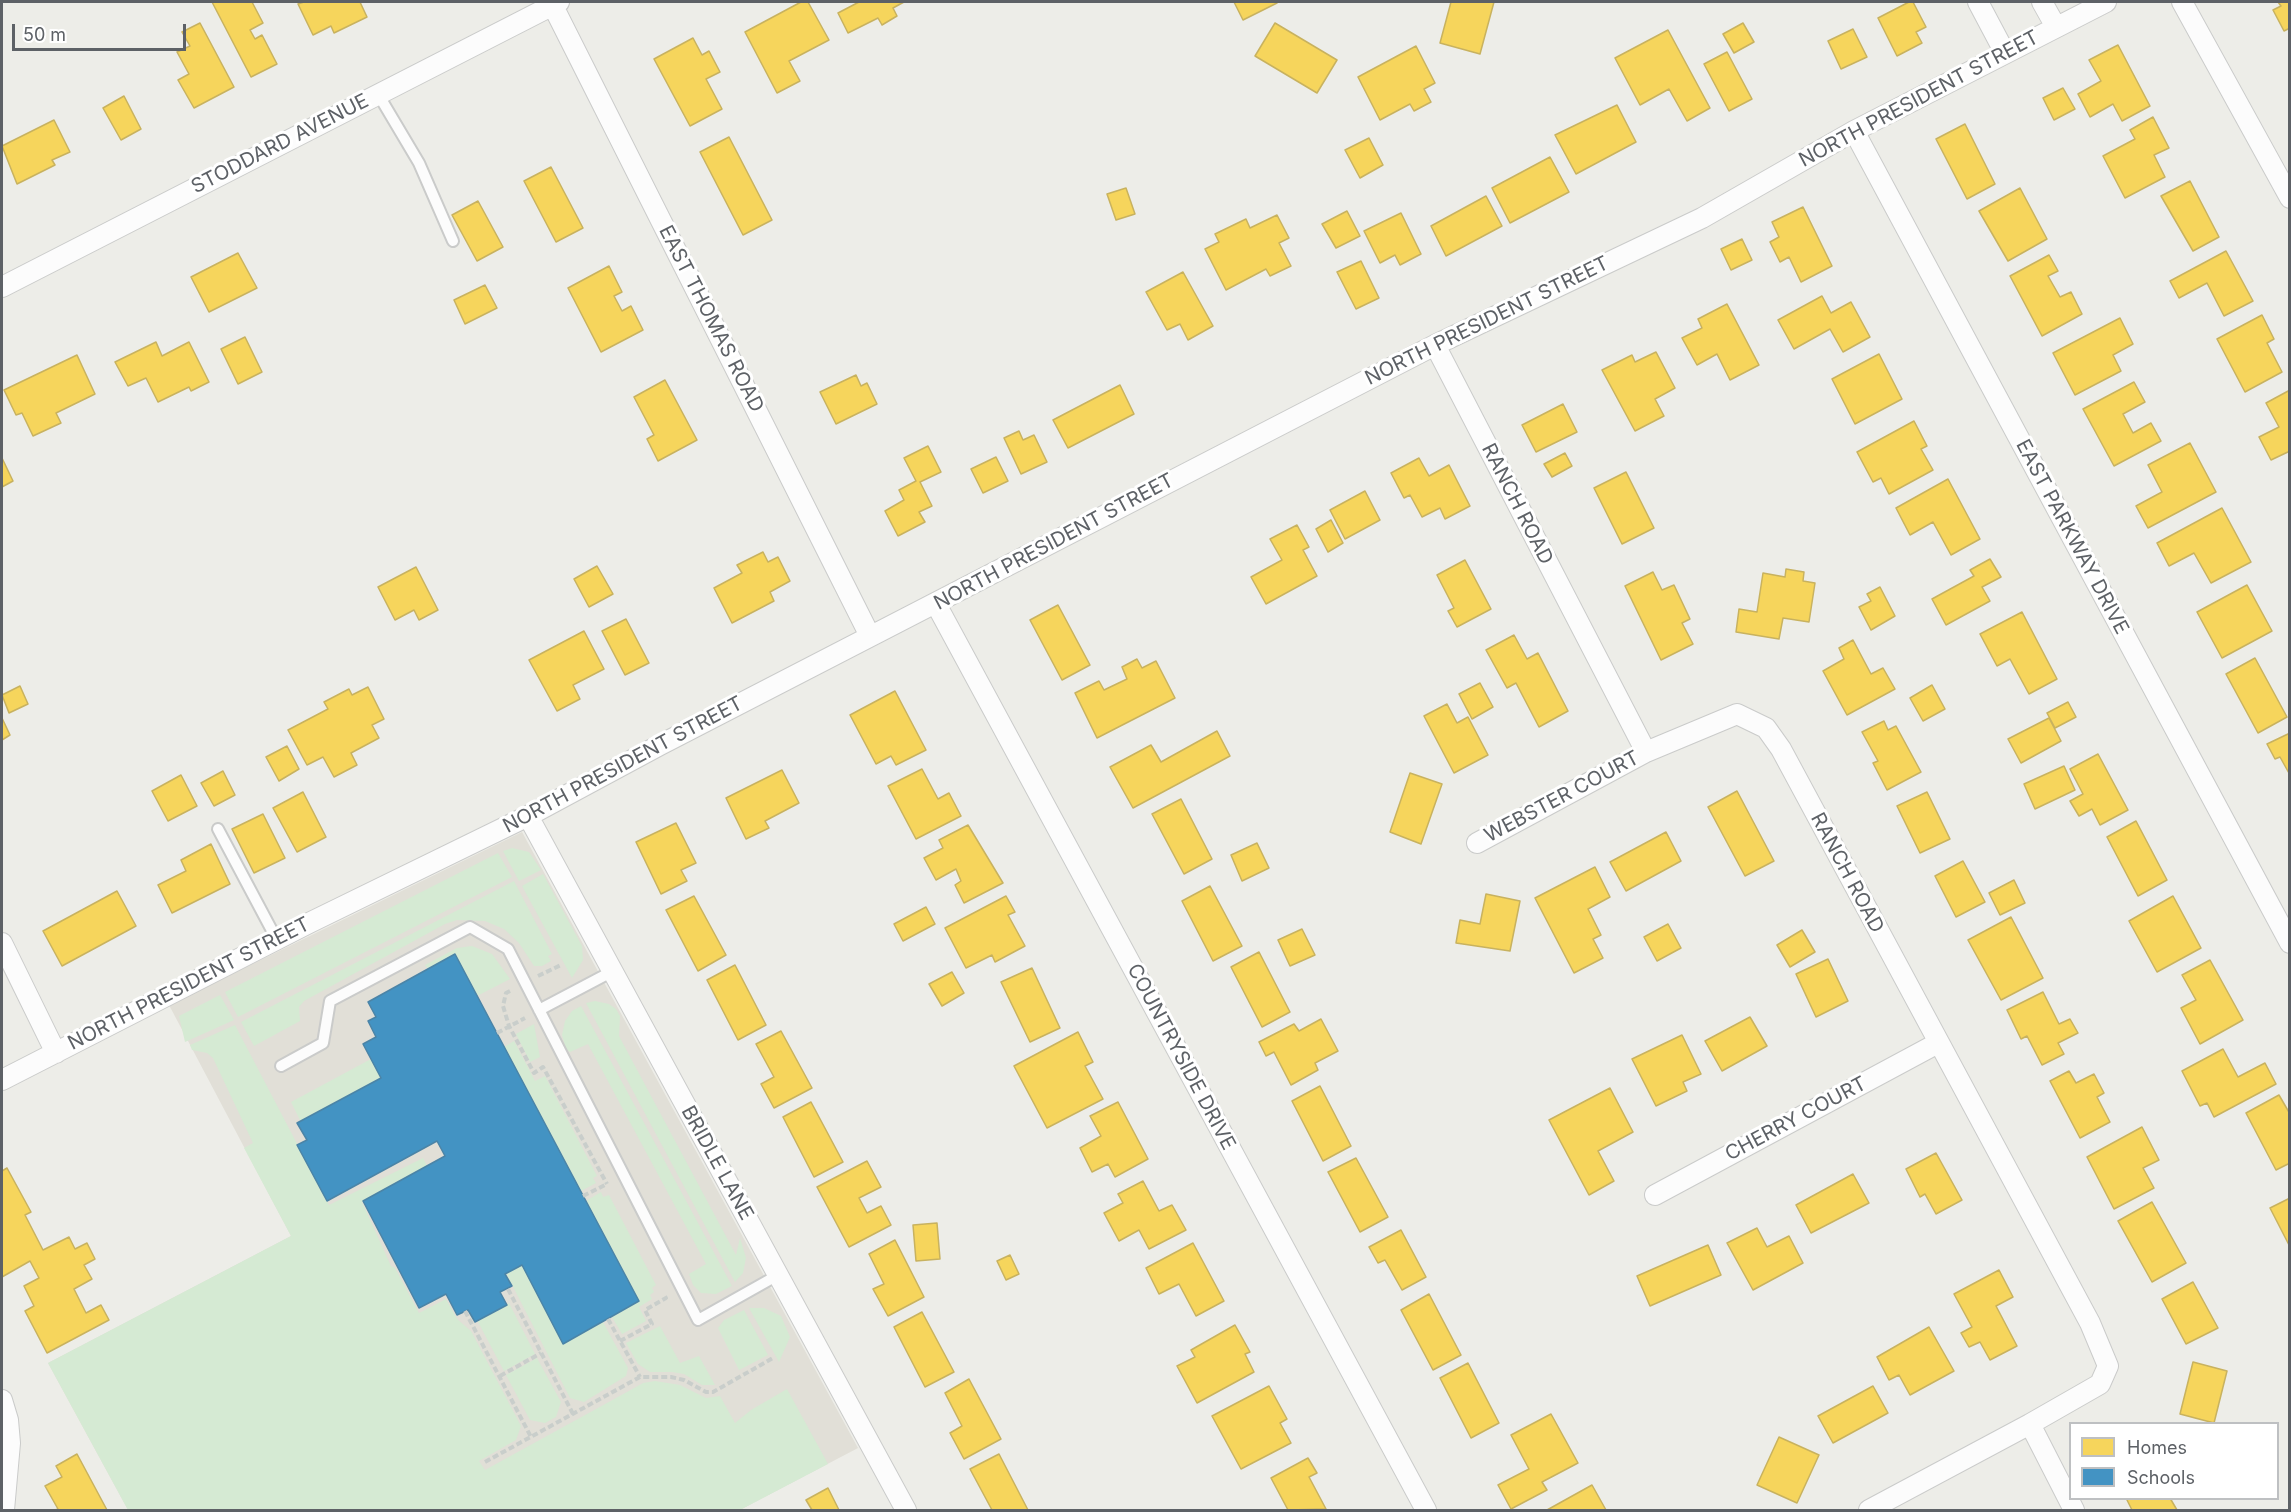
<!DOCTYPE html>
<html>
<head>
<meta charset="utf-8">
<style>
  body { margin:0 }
  #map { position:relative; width:2291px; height:1512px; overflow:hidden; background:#edede8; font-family:Inter,sans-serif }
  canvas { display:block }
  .frame { position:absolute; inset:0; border:3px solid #5d6166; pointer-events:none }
  .legend { position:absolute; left:2069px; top:1422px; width:210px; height:78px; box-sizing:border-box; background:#fff; border:2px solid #bec0c2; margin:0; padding:8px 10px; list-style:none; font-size:18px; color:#5d6166 }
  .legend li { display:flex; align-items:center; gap:12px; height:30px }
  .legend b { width:30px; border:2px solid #bec0c2 }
  .scale { position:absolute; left:12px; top:24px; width:174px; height:27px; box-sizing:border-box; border:3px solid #5d6166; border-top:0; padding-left:8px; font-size:18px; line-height:21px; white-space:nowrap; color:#5d6166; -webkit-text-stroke:4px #fff; paint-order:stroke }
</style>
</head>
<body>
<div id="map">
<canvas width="2291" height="1512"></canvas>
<div class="frame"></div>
<ul class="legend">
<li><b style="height:16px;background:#f6d55c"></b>Homes</li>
<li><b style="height:16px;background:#4393c3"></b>Schools</li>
</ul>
<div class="scale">50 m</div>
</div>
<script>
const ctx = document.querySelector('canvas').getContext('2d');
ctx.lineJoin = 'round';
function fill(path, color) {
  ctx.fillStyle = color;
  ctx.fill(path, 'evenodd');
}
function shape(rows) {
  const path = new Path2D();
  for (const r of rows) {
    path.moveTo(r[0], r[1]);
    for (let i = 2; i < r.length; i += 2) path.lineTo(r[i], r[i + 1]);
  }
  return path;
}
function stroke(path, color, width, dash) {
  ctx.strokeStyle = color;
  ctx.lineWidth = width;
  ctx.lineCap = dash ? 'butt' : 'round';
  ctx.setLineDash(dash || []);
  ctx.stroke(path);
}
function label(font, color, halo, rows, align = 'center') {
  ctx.font = font + ' Inter,sans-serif';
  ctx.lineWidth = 6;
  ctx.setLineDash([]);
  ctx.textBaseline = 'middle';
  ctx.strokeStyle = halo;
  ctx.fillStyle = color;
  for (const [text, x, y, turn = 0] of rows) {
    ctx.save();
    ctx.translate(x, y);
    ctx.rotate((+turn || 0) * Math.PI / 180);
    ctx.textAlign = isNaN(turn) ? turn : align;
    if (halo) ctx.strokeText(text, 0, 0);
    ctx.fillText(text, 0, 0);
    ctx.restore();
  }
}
const education = shape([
  [522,832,858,1448,740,1510,128,1510,48,1363,291,1236,169,1005]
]);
const green = shape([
  [512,848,529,852,541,870,519,881,503,851],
  [498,853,512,877,238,1017,225,992],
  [543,874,582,946,583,960,572,978,522,886],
  [514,881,552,954,548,956,551,961,542,966,534,966,519,943,504,929,485,921,457,920,445,924,304,1001,299,1007,300,1021,254,1046,241,1022],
  [472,946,492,954,510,979,477,996,455,955,428,969,425,965,457,948],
  [220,995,234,1020,185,1042,179,1016],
  [595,1001,609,1004,616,1009,620,1016,619,1036,736,1255,740,1238,746,1258,743,1273,735,1282,586,1003],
  [581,1006,732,1286,716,1294,701,1293,693,1285,689,1274,706,1264,588,1044,570,1052,566,1049,562,1035,565,1021,572,1011],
  [534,1024,540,1057,530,1062,516,1034],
  [235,1025,329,1205,423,1158,427,1166,362,1202,391,1266,395,1268,419,1313,446,1299,457,1319,471,1331,521,1426,516,1440,479,1461,485,1470,627,1392,643,1383,655,1381,680,1385,706,1398,720,1396,735,1423,751,1410,787,1389,828,1464,740,1510,128,1510,48,1363,291,1236,244,1148,253,1143,213,1058,207,1053,192,1050,190,1045],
  [514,1041,535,1081,545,1076,597,1176,593,1178,596,1183,581,1191,504,1047],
  [371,1059,381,1078,301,1122,291,1102],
  [601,1192,603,1197,609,1195,656,1285,652,1288,654,1292,650,1295,652,1299,639,1307,646,1321,622,1334,612,1317,639,1301,586,1201],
  [522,1265,563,1343,603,1322,628,1368,626,1376,584,1402,570,1398,506,1273],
  [509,1303,535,1354,504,1371,477,1320],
  [749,1308,764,1308,781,1316,790,1337,779,1362],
  [744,1310,768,1355,739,1370,718,1328,724,1320],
  [660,1326,680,1363,699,1356,715,1385,702,1385,684,1374,672,1372,650,1372,638,1364,626,1343],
  [537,1358,561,1402,556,1417,545,1423,530,1420,506,1375]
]);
const homes = shape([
  [212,2,252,2,263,23,250,30,255,39,262,35,277,64,251,77,212,2],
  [304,2,360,2,367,17,334,33,331,26,313,35,298,4,304,2],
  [801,2,808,2,829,40,789,61,800,81,777,93,745,32,801,2],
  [859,2,904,2,893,8,897,16,882,25,878,18,848,33,838,13,859,2],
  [1234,2,1277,2,1277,3,1243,20,1234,2],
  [1451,2,1494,2,1480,54,1440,43,1451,2],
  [1909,2,1913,2,1926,27,1916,32,1922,43,1897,56,1878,18,1909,2],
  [2278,2,2290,2,2290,28,2284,31,2273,10,2281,6,2278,2],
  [200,23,234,87,194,108,178,80,189,74,177,52,190,46,182,32,200,23],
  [1275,23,1337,60,1317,93,1255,56,1275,23],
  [1743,23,1754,42,1734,53,1723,34,1743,23],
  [1853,29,1867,57,1841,69,1828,41,1853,29],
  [1668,30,1710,108,1687,121,1669,89,1640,105,1615,58,1668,30],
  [693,38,702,55,709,51,720,72,706,79,722,109,690,126,654,59,693,38],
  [2118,45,2150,106,2122,121,2113,104,2090,117,2078,94,2101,81,2089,60,2118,45],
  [1416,46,1435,83,1424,89,1431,102,1414,111,1410,104,1380,120,1358,77,1416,46],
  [1727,52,1752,99,1729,111,1704,64,1727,52],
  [2063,88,2075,109,2054,120,2043,98,2063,88],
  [124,96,141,129,121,140,103,108,124,96],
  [1617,105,1636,142,1576,174,1555,135,1617,105],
  [2153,117,2169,148,2154,155,2165,177,2125,198,2103,156,2135,139,2130,130,2153,117],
  [54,120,70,152,52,160,55,165,17,184,2,146,54,120],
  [1965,124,1995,184,1967,199,1936,139,1965,124],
  [729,137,772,220,743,235,700,152,729,137],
  [1369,138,1383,165,1360,178,1345,150,1369,138],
  [1550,157,1569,192,1510,223,1492,188,1550,157],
  [551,167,583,228,556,242,524,181,551,167],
  [2190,181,2219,237,2193,251,2161,196,2190,181],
  [1126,188,1135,214,1116,220,1107,194,1126,188],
  [2020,188,2047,239,2008,261,1979,211,2020,188],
  [1486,196,1502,226,1446,256,1431,226,1486,196],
  [478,201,503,247,477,261,452,215,478,201],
  [1803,207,1832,266,1801,282,1789,257,1780,262,1770,242,1779,237,1772,222,1803,207],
  [1347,211,1360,236,1336,248,1322,224,1347,211],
  [1401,213,1421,254,1400,265,1395,255,1380,263,1364,231,1401,213],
  [1277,215,1289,238,1279,243,1291,266,1270,276,1266,269,1226,290,1205,249,1219,242,1215,234,1246,219,1250,228,1277,215],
  [1742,239,1752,260,1731,270,1721,249,1742,239],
  [2226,251,2253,301,2224,316,2207,283,2179,298,2170,281,2226,251],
  [238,253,257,288,209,312,191,277,238,253],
  [2049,255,2058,271,2048,276,2060,297,2071,292,2082,314,2042,336,2010,276,2049,255],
  [1361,261,1379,298,1356,309,1337,272,1361,261],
  [609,266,622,292,614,296,622,311,631,306,643,330,601,352,568,288,609,266],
  [1183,272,1213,326,1188,340,1180,324,1167,330,1146,292,1183,272],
  [485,285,497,308,465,324,454,300,485,285],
  [1822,296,1831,313,1851,302,1870,337,1843,352,1830,329,1794,349,1778,320,1822,296],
  [1727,304,1759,365,1730,380,1717,354,1697,365,1682,338,1702,328,1698,319,1727,304],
  [2262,315,2274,339,2267,343,2282,372,2245,392,2217,339,2262,315],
  [2120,318,2133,344,2113,355,2121,371,2075,395,2053,353,2120,318],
  [245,337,262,372,238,384,221,349,245,337],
  [156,342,162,356,189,342,209,382,191,391,189,387,158,402,146,378,128,386,115,362,156,342],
  [1656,352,1675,388,1655,399,1664,416,1635,431,1602,370,1632,355,1635,362,1656,352],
  [1879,354,1902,399,1855,424,1832,379,1879,354],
  [77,355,95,394,56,413,61,423,33,436,22,413,16,415,4,390,77,355],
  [856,375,861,386,867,383,877,404,836,424,820,392,856,375],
  [665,380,697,440,658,461,647,439,654,435,634,397,665,380],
  [2134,382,2145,402,2123,414,2133,433,2151,423,2161,441,2114,466,2083,409,2134,382],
  [1120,385,1134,414,1068,448,1053,420,1120,385],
  [2290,390,2290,451,2271,460,2259,437,2279,427,2266,403,2290,390],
  [1563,404,1577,432,1536,452,1522,425,1563,404],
  [1914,421,1927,446,1921,449,1933,470,1889,494,1881,478,1873,482,1857,452,1914,421],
  [1019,431,1023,440,1034,435,1047,462,1021,474,1004,438,1019,431],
  [2190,443,2216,492,2148,528,2136,506,2162,492,2148,465,2190,443],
  [928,446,941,472,920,482,932,506,919,512,925,522,898,536,885,511,904,500,899,490,916,481,904,458,928,446],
  [1565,453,1572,466,1552,477,1544,464,1565,453],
  [996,457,1008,481,983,493,971,469,996,457],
  [2,458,13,481,2,487,2,458],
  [1419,458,1429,476,1449,465,1470,506,1445,519,1440,508,1422,517,1410,495,1404,498,1391,473,1419,458],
  [1626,472,1654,528,1622,544,1594,488,1626,472],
  [1948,479,1980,539,1951,555,1933,522,1910,535,1896,508,1948,479],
  [1365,491,1380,520,1345,539,1330,510,1365,491],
  [2222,508,2251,562,2211,583,2194,553,2169,566,2157,543,2222,508],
  [1331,520,1343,543,1328,552,1316,529,1331,520],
  [1297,525,1309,547,1303,550,1317,576,1266,604,1251,577,1282,560,1270,539,1297,525],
  [763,552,768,562,778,557,790,581,770,592,774,601,732,623,714,588,742,573,737,565,763,552],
  [1990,559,2001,577,1982,587,1990,601,1946,625,1932,599,1974,576,1970,570,1990,559],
  [1465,560,1491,609,1457,627,1448,611,1454,608,1437,575,1465,560],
  [597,566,613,594,589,607,574,579,597,566],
  [416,567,438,610,419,620,414,610,395,620,378,587,416,567],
  [1786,569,1804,572,1803,581,1815,583,1809,622,1783,618,1779,639,1736,632,1739,609,1757,612,1763,573,1785,577,1786,569],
  [1653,572,1662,590,1674,585,1690,619,1682,623,1693,644,1661,660,1625,586,1653,572],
  [2247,585,2272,631,2222,658,2197,612,2247,585],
  [1880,587,1895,616,1871,630,1859,607,1871,601,1867,594,1880,587],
  [1058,605,1090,665,1062,680,1030,620,1058,605],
  [2022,612,2057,679,2029,694,2010,659,1997,666,1980,634,2022,612],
  [626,619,649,663,625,675,602,631,626,619],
  [584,631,604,669,573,685,580,699,557,711,529,660,584,631],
  [1514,635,1527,659,1538,653,1568,711,1539,727,1516,683,1507,688,1486,650,1514,635],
  [1853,640,1871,674,1883,668,1895,689,1847,715,1823,671,1844,659,1839,648,1853,640],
  [2255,658,2287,717,2258,733,2226,674,2255,658],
  [1137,659,1142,668,1156,661,1175,698,1097,738,1075,693,1099,681,1104,690,1127,679,1122,667,1137,659],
  [1480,683,1493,707,1472,719,1459,694,1480,683],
  [1932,685,1945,709,1923,721,1910,698,1932,685],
  [20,686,28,704,9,713,2,695,20,686],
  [368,687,384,719,372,725,379,738,351,753,357,765,334,777,323,757,307,765,288,730,328,709,324,702,349,689,352,695,368,687],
  [895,691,926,750,896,765,891,756,876,764,850,715,895,691],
  [2068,702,2076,717,2055,728,2047,713,2068,702],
  [1447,704,1457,723,1468,717,1488,755,1454,773,1424,716,1447,704],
  [2,718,10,735,2,740,2,718],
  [2049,718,2061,741,2021,763,2008,739,2049,718],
  [1884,721,1888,730,1896,726,1921,772,1887,790,1873,763,1878,761,1862,732,1884,721],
  [1217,731,1230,756,1133,808,1110,767,1151,745,1161,762,1217,731],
  [2290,733,2290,775,2280,757,2275,759,2267,744,2290,733],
  [287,746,299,769,279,781,266,757,287,746],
  [2098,754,2128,810,2100,825,2092,809,2079,816,2070,801,2083,794,2070,769,2098,754],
  [2064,766,2075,790,2035,809,2024,784,2064,766],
  [922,769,938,799,949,793,961,816,916,839,888,786,922,769],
  [782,770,799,803,765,821,769,828,746,839,726,798,782,770],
  [223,771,235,795,214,806,201,783,223,771],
  [1410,773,1442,784,1421,844,1390,832,1410,773],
  [181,775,197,806,168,821,152,791,181,775],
  [1737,791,1774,861,1745,876,1708,807,1737,791],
  [303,792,326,837,297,852,273,808,303,792],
  [1927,792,1950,839,1920,853,1897,806,1927,792],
  [1181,799,1212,859,1184,874,1152,814,1181,799],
  [263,814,285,858,254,873,232,829,263,814],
  [2136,821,2167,880,2138,896,2107,837,2136,821],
  [676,823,696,863,681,870,687,881,661,894,636,842,676,823],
  [968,825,1003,883,964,903,955,885,961,881,956,869,936,880,924,858,943,848,939,840,968,825],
  [1666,832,1681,861,1626,891,1610,862,1666,832],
  [1257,843,1269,868,1242,881,1231,855,1257,843],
  [211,844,230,884,172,913,158,885,186,871,181,860,211,844],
  [1963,861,1985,902,1956,917,1935,876,1963,861],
  [1595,867,1610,897,1588,909,1601,935,1593,939,1603,958,1574,973,1535,898,1595,867],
  [2014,880,2025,903,2000,915,1989,893,2014,880],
  [1210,886,1242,946,1213,961,1182,901,1210,886],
  [117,891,136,926,62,966,43,931,117,891],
  [1486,894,1520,901,1510,951,1456,943,1460,920,1480,924,1486,894],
  [694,896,726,955,698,971,666,910,694,896],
  [1006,896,1015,912,1008,915,1025,946,995,962,992,955,966,968,945,928,1006,896],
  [2173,896,2201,948,2157,972,2129,921,2173,896],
  [926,907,935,924,903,941,894,924,926,907],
  [2011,917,2043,978,2001,1000,1968,940,2011,917],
  [1668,924,1681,948,1657,961,1644,937,1668,924],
  [1302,929,1315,955,1290,966,1278,940,1302,929],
  [1802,930,1815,952,1790,967,1777,945,1802,930],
  [1259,952,1290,1012,1262,1027,1231,967,1259,952],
  [1828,959,1848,1001,1816,1017,1796,974,1828,959],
  [2210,960,2243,1020,2200,1044,2181,1008,2196,1000,2182,975,2210,960],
  [735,965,766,1025,738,1040,707,980,735,965],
  [1032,968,1060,1028,1030,1042,1001,982,1032,968],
  [952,972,964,993,942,1006,929,984,952,972],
  [2043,992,2059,1024,2070,1019,2078,1033,2058,1043,2064,1054,2042,1065,2027,1036,2021,1039,2007,1010,2043,992],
  [1750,1017,1767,1046,1722,1071,1705,1041,1750,1017],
  [1321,1019,1338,1051,1315,1063,1318,1070,1291,1085,1274,1052,1266,1056,1259,1042,1294,1024,1299,1031,1321,1019],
  [781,1031,812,1088,774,1108,761,1084,774,1077,756,1044,781,1031],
  [1078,1032,1093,1062,1085,1066,1103,1099,1047,1128,1014,1066,1078,1032],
  [1682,1035,1701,1074,1683,1082,1687,1091,1656,1106,1632,1059,1682,1035],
  [2223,1049,2238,1077,2265,1063,2276,1084,2214,1117,2207,1103,2200,1106,2182,1071,2223,1049],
  [2069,1071,2076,1083,2094,1074,2104,1093,2097,1097,2110,1122,2080,1138,2050,1081,2069,1071],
  [1320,1086,1351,1146,1323,1161,1292,1101,1320,1086],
  [1610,1088,1633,1132,1598,1151,1614,1181,1589,1195,1549,1120,1610,1088],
  [2279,1095,2290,1114,2290,1163,2276,1170,2246,1113,2279,1095],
  [811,1102,843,1162,814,1177,783,1117,811,1102],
  [1118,1102,1148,1159,1115,1177,1108,1164,1092,1172,1080,1148,1101,1136,1090,1116,1118,1102],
  [2142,1127,2159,1160,2143,1168,2154,1188,2114,1209,2087,1157,2142,1127],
  [1936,1153,1962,1200,1936,1214,1925,1194,1920,1197,1906,1169,1936,1153],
  [1356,1158,1388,1217,1360,1232,1328,1172,1356,1158],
  [867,1161,881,1187,859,1198,867,1213,881,1206,891,1225,849,1247,817,1187,867,1161],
  [7,1168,31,1212,25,1215,43,1250,69,1237,75,1249,87,1243,95,1259,84,1265,92,1279,74,1289,86,1313,101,1305,109,1320,47,1353,25,1311,34,1306,24,1286,39,1278,30,1261,2,1277,2,1171,7,1168],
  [1853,1174,1869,1203,1811,1233,1796,1205,1853,1174],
  [1143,1181,1159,1211,1172,1205,1186,1230,1149,1249,1139,1230,1119,1241,1104,1213,1123,1203,1118,1194,1143,1181],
  [2290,1198,2290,1245,2289,1245,2270,1208,2290,1198],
  [2152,1202,2186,1263,2152,1282,2118,1221,2152,1202],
  [937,1223,940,1259,916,1261,913,1225,937,1223],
  [1757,1228,1767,1247,1789,1236,1803,1263,1753,1290,1727,1243,1757,1228],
  [1401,1230,1426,1277,1402,1290,1385,1260,1378,1263,1369,1247,1401,1230],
  [895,1240,924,1297,888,1316,873,1289,884,1284,869,1254,895,1240],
  [1193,1243,1224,1301,1196,1316,1179,1284,1159,1294,1146,1268,1193,1243],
  [1708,1245,1721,1275,1650,1306,1637,1276,1708,1245],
  [1010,1255,1019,1274,1006,1280,997,1261,1010,1255],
  [1999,1270,2013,1297,1996,1306,2017,1346,1990,1360,1980,1342,1969,1347,1961,1333,1972,1327,1954,1294,1999,1270],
  [2193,1282,2218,1328,2186,1344,2162,1299,2193,1282],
  [1429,1294,1461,1355,1433,1370,1401,1310,1429,1294],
  [922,1312,954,1372,925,1387,894,1327,922,1312],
  [1235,1325,1250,1352,1245,1354,1254,1372,1197,1403,1177,1366,1195,1357,1191,1350,1235,1325],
  [1929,1327,1954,1371,1910,1395,1899,1375,1889,1380,1877,1357,1929,1327],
  [2193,1362,2227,1371,2214,1423,2180,1414,2193,1362],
  [1468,1363,1499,1423,1471,1438,1440,1378,1468,1363],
  [969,1379,1001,1439,964,1459,950,1433,962,1426,945,1393,969,1379],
  [1269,1386,1287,1419,1280,1423,1291,1443,1241,1469,1212,1416,1269,1386],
  [1873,1386,1888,1413,1833,1443,1818,1416,1873,1386],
  [1551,1414,1578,1463,1542,1482,1547,1490,1511,1509,1498,1485,1529,1469,1511,1435,1551,1414],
  [1779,1437,1819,1455,1797,1503,1757,1485,1779,1437],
  [77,1454,107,1510,55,1510,58,1509,45,1486,62,1477,56,1466,77,1454],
  [999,1454,1028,1510,992,1510,970,1469,999,1454],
  [1308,1458,1317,1473,1309,1477,1326,1509,1288,1510,1271,1478,1308,1458],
  [1592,1485,1606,1510,1547,1510,1592,1485],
  [828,1488,839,1510,812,1510,806,1500,828,1488],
  [2126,1498,2170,1498,2177,1510,2132,1510,2126,1498]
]);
const schools = shape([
  [455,954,639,1301,563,1344,522,1265,505,1274,512,1286,500,1292,507,1305,475,1322,468,1310,457,1315,446,1294,419,1308,363,1201,445,1156,437,1141,327,1201,297,1145,307,1140,297,1123,381,1078,363,1044,376,1037,368,1021,376,1017,368,1002,455,954]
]);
const path = shape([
  [538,976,561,965],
  [510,991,506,993,503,1006,509,1026,534,1073,543,1067,607,1184],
  [497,1033,525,1018],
  [583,1196,607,1184],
  [508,1289,573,1414],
  [465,1311,531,1437],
  [608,1319,640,1377],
  [620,1341,652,1324,645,1310,666,1298,664,1295],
  [500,1376,541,1353],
  [485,1462,640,1377,671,1377,684,1380,706,1392,713,1392,773,1358]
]);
const lane = shape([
  [378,94,419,163,453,241],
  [218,829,277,940],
  [539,1010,613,971],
  [281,1066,323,1043,330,1001,470,927,508,949,698,1320,778,1275]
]);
const street = shape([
  [551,2,870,636],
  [1978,2,2005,53],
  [2042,2,2056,27],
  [2182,2,2290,198],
  [1854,131,2290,943],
  [2,287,559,2],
  [1435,345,1646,752,1737,714,1766,728,1781,749,2090,1323,2108,1366,2100,1384,2030,1424,2074,1510],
  [936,604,1426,1510],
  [528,816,906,1510],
  [1477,843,1646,752],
  [2,943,56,1053],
  [2,1080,309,923,528,816,660,745,1435,345,1702,218,1854,131,2106,2],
  [1655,1195,1938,1043],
  [2,1400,8,1420,10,1443,4,1510],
  [1869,1510,2030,1424]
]);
const streetNames = [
  ["NORTH PRESIDENT STREET",1919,99,-28],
  ["STODDARD AVENUE",280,144,-27],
  ["EAST THOMAS ROAD",711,319,63],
  ["NORTH PRESIDENT STREET",1487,321,-26],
  ["RANCH ROAD",1517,504,63],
  ["EAST PARKWAY DRIVE",2072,537,62],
  ["NORTH PRESIDENT STREET",1054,542,-28],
  ["NORTH PRESIDENT STREET",623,765,-28],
  ["WEBSTER COURT",1562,797,-28],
  ["RANCH ROAD",1847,873,62],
  ["NORTH PRESIDENT STREET",189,984,-27],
  ["COUNTRYSIDE DRIVE",1181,1057,62],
  ["CHERRY COURT",1796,1119,-28],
  ["BRIDLE LANE",717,1163,61]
];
fill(education, '#e1dfd7');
fill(green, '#d5ead3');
fill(homes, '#f6d55c');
stroke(homes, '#c8b25f', 1.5);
fill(schools, '#4393c3');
stroke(schools, '#4b84a7', 1.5);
stroke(lane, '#cacbca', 14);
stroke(street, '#cacbca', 22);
stroke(path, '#c9cecb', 4, [6, 3]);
stroke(lane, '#fcfcfc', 10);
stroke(street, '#fcfcfc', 20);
label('20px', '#5d6166', '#fff', streetNames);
</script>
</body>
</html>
